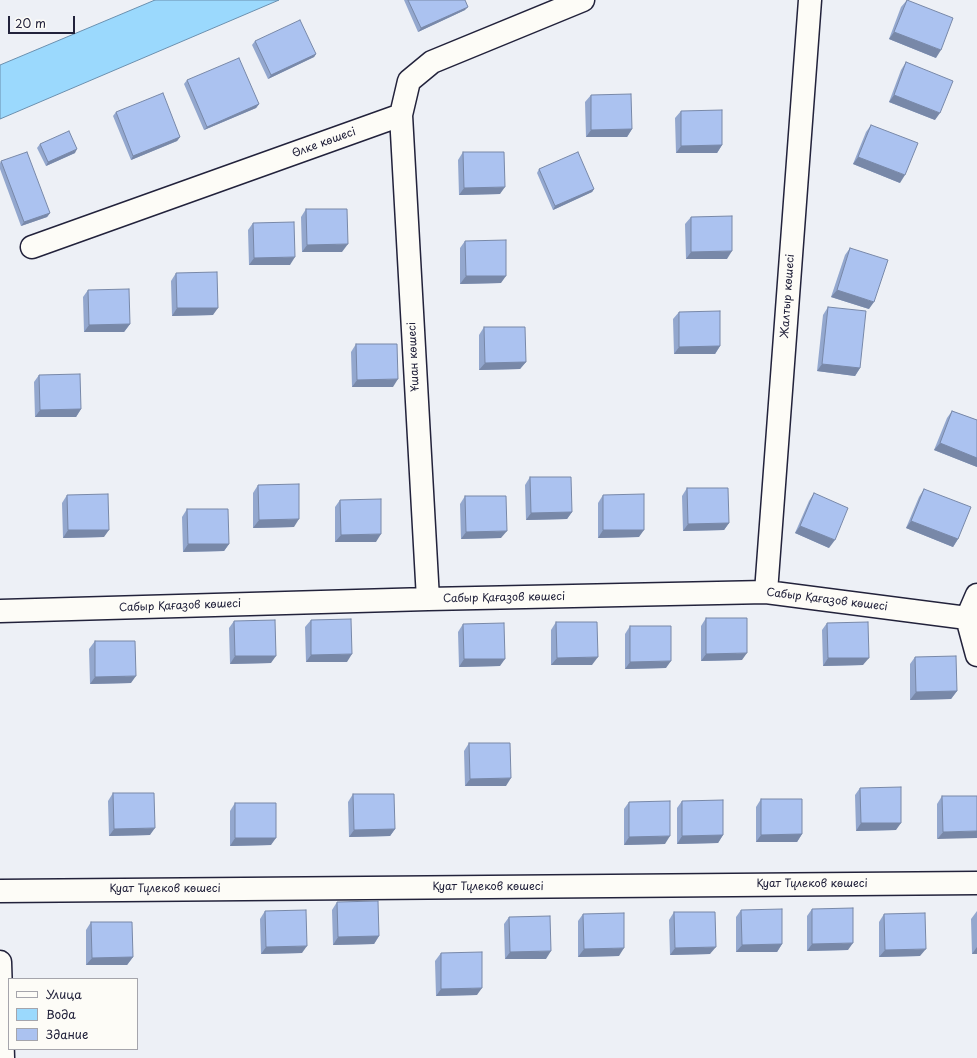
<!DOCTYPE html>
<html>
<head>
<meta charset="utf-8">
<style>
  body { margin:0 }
  #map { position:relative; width:977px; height:1058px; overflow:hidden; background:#edf0f6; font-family:"Playpen Sans",sans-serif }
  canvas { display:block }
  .legend { position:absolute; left:8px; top:978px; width:130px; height:72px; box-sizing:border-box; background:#fdfcf7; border:1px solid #a5a5ac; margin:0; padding:5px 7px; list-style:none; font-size:12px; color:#22223b }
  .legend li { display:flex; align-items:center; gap:8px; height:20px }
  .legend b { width:20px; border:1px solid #a5a5ac }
  .scale { position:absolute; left:8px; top:16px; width:67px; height:18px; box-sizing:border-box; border:2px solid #22223b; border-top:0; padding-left:5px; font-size:12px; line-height:14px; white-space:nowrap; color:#22223b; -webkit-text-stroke:3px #fdfcf7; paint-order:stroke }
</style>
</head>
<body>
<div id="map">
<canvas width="977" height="1058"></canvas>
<ul class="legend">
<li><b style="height:5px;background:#fdfcf7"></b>Улица</li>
<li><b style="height:11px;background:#9bd9fd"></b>Вода</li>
<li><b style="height:11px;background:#abc2f0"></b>Здание</li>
</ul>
<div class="scale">20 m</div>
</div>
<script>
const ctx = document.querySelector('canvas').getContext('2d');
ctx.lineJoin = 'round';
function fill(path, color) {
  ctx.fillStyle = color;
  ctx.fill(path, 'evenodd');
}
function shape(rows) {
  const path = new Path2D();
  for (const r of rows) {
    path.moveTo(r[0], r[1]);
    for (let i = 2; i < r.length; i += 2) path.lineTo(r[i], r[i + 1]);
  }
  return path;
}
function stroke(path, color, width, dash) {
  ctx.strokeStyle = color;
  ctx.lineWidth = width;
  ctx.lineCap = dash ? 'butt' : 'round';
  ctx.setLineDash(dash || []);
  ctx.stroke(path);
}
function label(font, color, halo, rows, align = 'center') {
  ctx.font = font + ' "Playpen Sans",sans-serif';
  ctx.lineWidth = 3;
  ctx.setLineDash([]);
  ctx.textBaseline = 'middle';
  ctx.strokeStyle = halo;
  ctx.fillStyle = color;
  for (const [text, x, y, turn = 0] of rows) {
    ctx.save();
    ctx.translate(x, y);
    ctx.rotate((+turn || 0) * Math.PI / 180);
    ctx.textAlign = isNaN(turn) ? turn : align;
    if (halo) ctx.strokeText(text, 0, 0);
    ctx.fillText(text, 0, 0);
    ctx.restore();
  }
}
const water = shape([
  [155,0,279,0,0,119,0,65,155,0]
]);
const minor = shape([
  [401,115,428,599],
  [32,247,401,115,409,81,432,62,583,0],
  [766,592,810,0],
  [0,611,428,599,766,592,967,618,977,655],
  [967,618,977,595],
  [0,891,977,883]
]);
const major = shape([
  [0,962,3,1058]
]);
const wall = shape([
  [404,0,465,0,465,10,418,32],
  [907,0,936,58,889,39,901,7],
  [255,41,316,54,314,57,268,79,252,45],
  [906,62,935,120,889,102,901,70],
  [187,80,259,104,256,108,204,130,184,84],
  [591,95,632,129,627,137,586,137,585,102],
  [681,111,722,145,717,153,676,153,675,118],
  [116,112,180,137,177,141,131,160,113,116],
  [871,125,900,183,853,164,866,132],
  [40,144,75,153,46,166,37,148],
  [463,152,500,194,459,195,458,160],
  [1,161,50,213,47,217,21,226,0,169,0,163],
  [539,169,594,189,592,192,553,210,537,173],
  [306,209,342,252,302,252,301,217],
  [691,217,727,259,686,259,685,224],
  [253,223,290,265,249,265,248,230],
  [465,241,501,283,460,284,460,248],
  [850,248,869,309,831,297,845,255],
  [176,273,213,315,172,316,171,281],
  [88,290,130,324,124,332,84,332,83,297],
  [828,307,860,368,855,376,817,371,823,315],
  [679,312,720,346,715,354,674,354,673,319],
  [484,327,526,362,520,369,479,370,479,335],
  [356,344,393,387,352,387,351,352],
  [39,375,81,409,76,417,35,417,34,382],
  [952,411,977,420,977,467,934,450,947,418],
  [530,477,572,512,567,519,526,520,525,485],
  [258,485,294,527,253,528,253,493],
  [687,488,729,523,724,530,683,531,682,496],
  [924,489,958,539,953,547,906,528,919,497],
  [814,493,829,548,795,533,809,501],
  [67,495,104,537,63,538,62,503],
  [603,495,639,537,598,538,598,503],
  [465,496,501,538,461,539,460,504],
  [340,500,376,542,335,542,335,507],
  [187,509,229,544,224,551,183,552,182,517],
  [706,618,742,660,701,661,701,626],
  [311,620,347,662,306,662,305,627],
  [234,621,271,663,230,664,229,628],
  [556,622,592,665,551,665,551,630],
  [827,623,863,665,823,666,822,630],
  [463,624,500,666,459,667,458,632],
  [630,626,666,668,625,669,625,634],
  [95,641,131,683,90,684,89,649],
  [915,657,957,691,951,699,910,700,910,664],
  [469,743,506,786,465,786,464,751],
  [860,788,896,830,856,831,855,795],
  [113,793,150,835,109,836,108,801],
  [353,794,395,829,390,836,349,837,348,802],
  [942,796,977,796,937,839,937,804],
  [761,799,802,834,797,842,756,842,756,807],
  [682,801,723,835,718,843,677,844,677,808],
  [629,802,665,844,624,845,624,809],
  [235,803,271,845,230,846,230,811],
  [337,902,379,936,374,944,333,945,332,910],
  [812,909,848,950,807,951,807,916],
  [741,910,782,944,777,952,736,952,736,917],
  [265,911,302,953,261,954,260,919],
  [977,911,977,954,972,954,971,919],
  [674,912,710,954,670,955,669,920],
  [583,914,619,956,578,957,578,921],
  [884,914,920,956,879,957,879,922],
  [509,917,546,959,505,959,504,924],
  [91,922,133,957,127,965,86,965,86,930],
  [441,953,477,995,436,996,435,961]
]);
const shadedWall = shape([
  [468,7,465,10,418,32,421,28],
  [894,32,941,50,936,58,889,39],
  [316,54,314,57,268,79,271,75],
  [894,95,940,113,935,120,889,102],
  [259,104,256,108,204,130,207,127],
  [632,129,627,137,586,137,591,130],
  [180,137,177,141,131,160,133,156],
  [722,145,717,153,676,153,681,146],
  [77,149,75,153,46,166,48,162],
  [858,157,905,175,900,183,853,164],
  [505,187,500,194,459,195,464,188],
  [594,189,592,192,553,210,555,206],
  [50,213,47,217,21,226,24,222],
  [348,244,342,252,302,252,307,245],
  [732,251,727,259,686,259,691,252],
  [295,257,290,265,249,265,254,258],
  [466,276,506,276,501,283,460,284],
  [837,290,874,302,869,309,831,297],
  [177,308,218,308,213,315,172,316],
  [130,324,124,332,84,332,89,325],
  [720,346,715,354,674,354,679,347],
  [526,362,520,369,479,370,485,363],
  [822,364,860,368,855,376,817,371],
  [398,379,393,387,352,387,357,380],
  [81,409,76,417,35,417,40,410],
  [940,443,977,458,977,467,934,450],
  [572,512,567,519,526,520,531,513],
  [299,519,294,527,253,528,259,520],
  [911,521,958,539,953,547,906,528],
  [729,523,724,530,683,531,688,524],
  [800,526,835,540,829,548,795,533],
  [68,530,109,530,104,537,63,538],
  [603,530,644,530,639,537,598,538],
  [507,531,501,538,461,539,466,532],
  [381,534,376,542,335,542,341,535],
  [188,544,229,544,224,551,183,552],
  [747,653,742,660,701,661,706,654],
  [352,654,347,662,306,662,311,655],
  [235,656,276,656,271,663,230,664],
  [598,657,592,665,551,665,557,658],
  [828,658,869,658,863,665,823,666],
  [464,659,505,659,500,666,459,667],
  [671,661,666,668,625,669,630,662],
  [136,676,131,683,90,684,95,677],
  [957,691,951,699,910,700,916,692],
  [511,778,506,786,465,786,470,779],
  [861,823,901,823,896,830,856,831],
  [155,828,150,835,109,836,114,829],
  [395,829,390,836,349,837,354,830],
  [977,831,977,838,937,839,943,832],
  [802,834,797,842,756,842,761,835],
  [723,835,718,843,677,844,682,836],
  [670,836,665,844,624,845,629,837],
  [235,838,276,838,271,845,230,846],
  [379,936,374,944,333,945,338,937],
  [853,943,848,950,807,951,812,944],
  [782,944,777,952,736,952,742,945],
  [307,946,302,953,261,954,266,947],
  [716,947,710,954,670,955,675,948],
  [977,947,977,954,972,954],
  [624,948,619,956,578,957,584,949],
  [926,949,920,956,879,957,885,950],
  [551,951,546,959,505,959,510,952],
  [133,957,127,965,86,965,92,958],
  [482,988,477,995,436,996,441,989]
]);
const building = shape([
  [408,0,465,0,468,7,421,28,408,0],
  [907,0,953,18,941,50,894,32,907,0],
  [300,20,316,54,271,75,255,41,300,20],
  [239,58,259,104,207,127,187,80,239,58],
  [906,62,953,81,940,113,894,95,906,62],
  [163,93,180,137,133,156,116,112,163,93],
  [631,94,632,129,591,130,591,95,631,94],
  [722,110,722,145,681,146,681,111,722,110],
  [871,125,918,143,905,175,858,157,871,125],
  [69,131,77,149,48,162,40,144,69,131],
  [27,152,50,213,24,222,1,161,27,152],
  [463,152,504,152,505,187,464,188,463,152],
  [578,152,594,189,555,206,539,169,578,152],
  [306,209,347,209,348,244,307,245,306,209],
  [732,216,732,251,691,252,691,217,732,216],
  [294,222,295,257,254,258,253,223,294,222],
  [506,240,506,276,466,276,465,241,506,240],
  [850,248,888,260,874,302,837,290,850,248],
  [217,272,218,308,177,308,176,273,217,272],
  [129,289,130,324,89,325,88,290,129,289],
  [828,307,866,311,860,368,822,364,828,307],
  [720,311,720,346,679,347,679,312,720,311],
  [484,327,525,327,526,362,485,363,484,327],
  [356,344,397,344,398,379,357,380,356,344],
  [80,374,81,409,40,410,39,375,80,374],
  [952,411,977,420,977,458,940,443,952,411],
  [530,477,571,477,572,512,531,513,530,477],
  [299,484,299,519,259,520,258,485,299,484],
  [687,488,728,488,729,523,688,524,687,488],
  [924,489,971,507,958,539,911,521,924,489],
  [814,493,848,508,835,540,800,526,814,493],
  [108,494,109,530,68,530,67,495,108,494],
  [644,494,644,530,603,530,603,495,644,494],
  [465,496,506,496,507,531,466,532,465,496],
  [381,499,381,534,341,535,340,500,381,499],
  [187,509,228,509,229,544,188,544,187,509],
  [706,618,747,618,747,653,706,654,706,618],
  [351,619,352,654,311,655,311,620,351,619],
  [275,620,276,656,235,656,234,621,275,620],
  [556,622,597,622,598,657,557,658,556,622],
  [868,622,869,658,828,658,827,623,868,622],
  [504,623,505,659,464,659,463,624,504,623],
  [630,626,671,626,671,661,630,662,630,626],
  [95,641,135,641,136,676,95,677,95,641],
  [956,656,957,691,916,692,915,657,956,656],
  [469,743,510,743,511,778,470,779,469,743],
  [901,787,901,823,861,823,860,788,901,787],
  [113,793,154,793,155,828,114,829,113,793],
  [353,794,394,794,395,829,354,830,353,794],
  [942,796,977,796,977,831,943,832,942,796],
  [761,799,802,799,802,834,761,835,761,799],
  [723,800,723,835,682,836,682,801,723,800],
  [670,801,670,836,629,837,629,802,670,801],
  [235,803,276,803,276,838,235,838,235,803],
  [378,901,379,936,338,937,337,902,378,901],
  [853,908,853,943,812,944,812,909,853,908],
  [782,909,782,944,742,945,741,910,782,909],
  [306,910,307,946,266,947,265,911,306,910],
  [674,912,715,912,716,947,675,948,674,912],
  [624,913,624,948,584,949,583,914,624,913],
  [925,913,926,949,885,950,884,914,925,913],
  [550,916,551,951,510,952,509,917,550,916],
  [91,922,132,922,133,957,92,958,91,922],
  [482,952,482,988,441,989,441,953,482,952]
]);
const streetNames = [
  ["Өлке көшесі",324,143,-20],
  ["Жалтыр көшесі",788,296,-86],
  ["Ұшан көшесі",414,357,-93],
  ["Сабыр Қағазов көшесі",504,598,-1],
  ["Сабыр Қағазов көшесі",827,600,7],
  ["Сабыр Қағазов көшесі",180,606,-2],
  ["Қуат Түлеков көшесі",812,884],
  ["Қуат Түлеков көшесі",488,887],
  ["Қуат Түлеков көшесі",165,889]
];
fill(water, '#9bd9fd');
stroke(water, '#6b90af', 1);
stroke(minor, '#22223b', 25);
stroke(major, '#22223b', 25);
stroke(minor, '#fdfcf7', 22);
stroke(major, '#fdfcf7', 22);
fill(wall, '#93a7ce');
fill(shadedWall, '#7888a8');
fill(building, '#abc2f0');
stroke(building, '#7888a8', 1);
label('11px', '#22223b', '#fdfcf7', streetNames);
</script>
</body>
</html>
